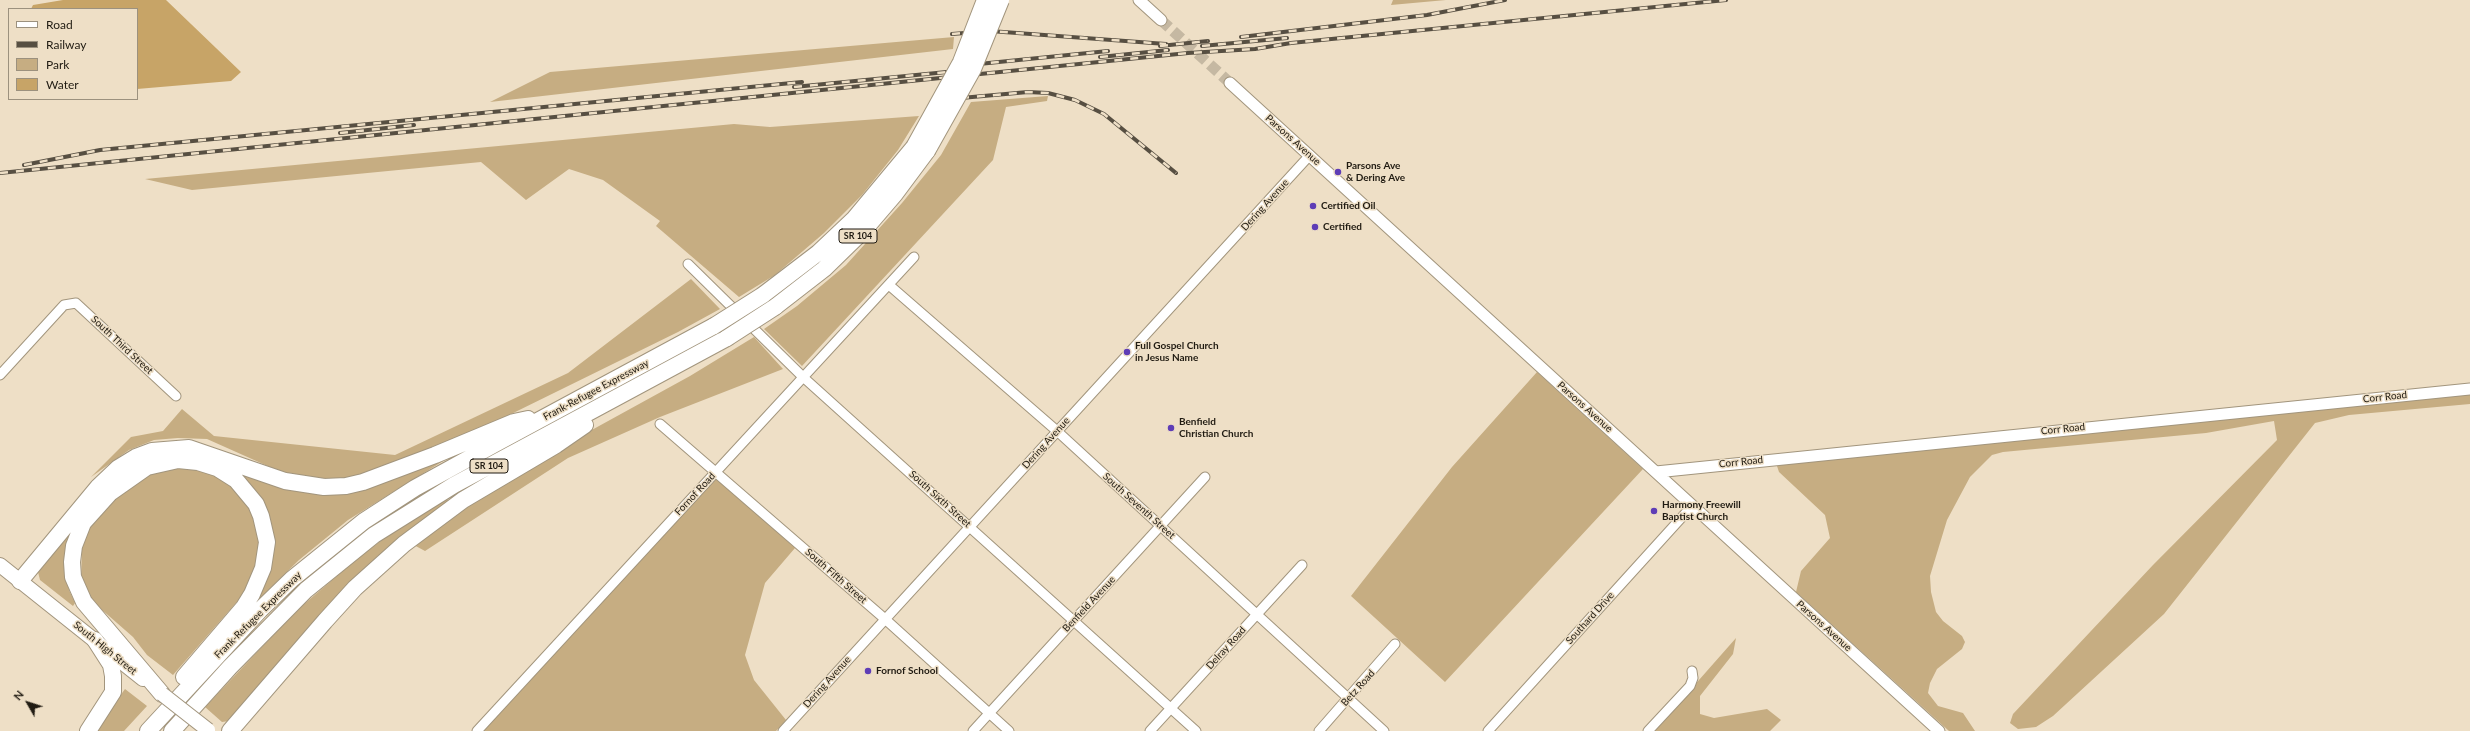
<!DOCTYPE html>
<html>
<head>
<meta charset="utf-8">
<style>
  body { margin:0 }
  #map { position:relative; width:2470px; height:731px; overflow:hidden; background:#eedfc6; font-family:Lato,sans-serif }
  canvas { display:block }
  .legend { position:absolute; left:8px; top:8px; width:130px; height:92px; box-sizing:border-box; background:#eedfc6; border:1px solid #9c917e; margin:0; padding:5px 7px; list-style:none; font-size:12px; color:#201b12 }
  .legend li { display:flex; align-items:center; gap:8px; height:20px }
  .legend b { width:20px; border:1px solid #9c917e }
  .north { position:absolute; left:8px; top:683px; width:40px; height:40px; -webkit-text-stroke:3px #eedfc6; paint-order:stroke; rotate:309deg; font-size:11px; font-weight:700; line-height:16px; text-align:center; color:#201b12 }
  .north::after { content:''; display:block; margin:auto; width:14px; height:18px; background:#201b12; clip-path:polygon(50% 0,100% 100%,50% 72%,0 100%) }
</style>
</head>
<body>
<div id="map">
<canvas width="2470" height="731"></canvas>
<ul class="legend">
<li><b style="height:5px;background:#fff"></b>Road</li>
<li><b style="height:5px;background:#574f42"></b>Railway</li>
<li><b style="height:11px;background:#c6ad82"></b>Park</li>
<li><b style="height:11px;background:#c7a467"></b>Water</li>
</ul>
<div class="north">N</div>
</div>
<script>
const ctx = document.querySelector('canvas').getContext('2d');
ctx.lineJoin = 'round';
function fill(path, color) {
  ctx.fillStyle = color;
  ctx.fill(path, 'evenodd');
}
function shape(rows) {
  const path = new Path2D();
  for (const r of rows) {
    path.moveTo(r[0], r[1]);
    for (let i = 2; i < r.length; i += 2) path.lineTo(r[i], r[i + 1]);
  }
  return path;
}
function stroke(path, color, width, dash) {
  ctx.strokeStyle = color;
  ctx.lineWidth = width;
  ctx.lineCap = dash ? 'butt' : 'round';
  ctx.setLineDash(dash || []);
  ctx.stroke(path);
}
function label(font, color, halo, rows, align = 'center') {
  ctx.font = font + ' Lato,sans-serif';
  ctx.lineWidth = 3;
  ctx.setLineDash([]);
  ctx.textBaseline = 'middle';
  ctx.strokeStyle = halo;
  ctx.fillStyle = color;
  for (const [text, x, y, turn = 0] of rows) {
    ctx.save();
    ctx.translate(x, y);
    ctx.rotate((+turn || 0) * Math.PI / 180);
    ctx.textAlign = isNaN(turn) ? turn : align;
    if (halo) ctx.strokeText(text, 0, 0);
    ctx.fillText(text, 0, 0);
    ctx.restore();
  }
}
const green = shape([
  [1393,0,1446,0,1391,5],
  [954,37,953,49,490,102,550,72],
  [1048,96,1047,101,1006,107,993,160,802,366,764,329,797,306,846,265,902,203,941,155,971,102],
  [919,116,898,150,862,195,824,233,775,275,739,297,656,226,660,221,603,180,569,169,526,200,481,162,192,190,145,179,734,124,770,127],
  [691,279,720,309,678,332,501,419,367,475,335,480,290,476,207,439,178,438,154,440,129,450,91,477,131,437,163,431,182,409,214,436,395,455,568,373],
  [754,337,783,369,660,417,568,458,425,551,412,544,464,503,559,448,690,376],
  [1537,372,1643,469,1445,682,1351,596,1452,467],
  [2470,394,2470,404,2349,415,2315,423,2164,614,2053,716,2036,727,2018,729,2010,723,2013,714,2153,565,2277,440,2274,421,2206,433,2003,452,1992,455,1970,477,1947,520,1930,576,1931,592,1936,612,1943,621,1962,636,1965,642,1962,649,1937,669,1930,683,1928,693,1938,706,1963,713,1975,731,1949,731,1796,592,1801,571,1830,538,1825,515,1779,472,1776,463],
  [448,458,348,520,299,560,248,610,271,533,229,468,296,491,331,492],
  [174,466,197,466,230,482,253,510,260,533,259,555,254,575,242,596,173,675,147,655,133,637,93,602,81,584,82,548,90,528,101,512,125,490,150,472],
  [716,477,795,548,765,583,745,655,754,680,786,720,776,731,482,731],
  [447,499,450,503,229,721,222,722,205,707,296,611,358,558,398,528],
  [69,530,72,533,66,570,69,590,75,603,73,606,40,580,37,568],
  [1736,638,1733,654,1700,696,1700,714,1714,718,1767,709,1781,720,1770,731,1654,731],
  [125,689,147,706,124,731,94,731]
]);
const water = shape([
  [63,0,166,0,241,72,231,81,137,89,137,9,31,9,33,5]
]);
const tertiaryTunnel = shape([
  [1161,20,1230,83]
]);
const minor = shape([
  [688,264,803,377,1196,731],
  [889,285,1057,431,1384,731],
  [0,375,64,305,76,303,176,396],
  [660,424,885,619,1009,731],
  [477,731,914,257],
  [783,731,1310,155],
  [973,731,1205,477],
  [1150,731,1302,565],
  [1319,731,1395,644],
  [1488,731,1692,506],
  [1648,731,1690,686,1693,678,1692,671]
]);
const tertiary = shape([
  [1139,0,1161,20],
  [1230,83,1939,731],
  [1656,472,2470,389]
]);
const primary = shape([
  [0,565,143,679]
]);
const motorway = shape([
  [763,295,818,253,854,219,914,147],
  [775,307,824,269,865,229,895,194,927,151],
  [20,581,98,487,118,468,136,457,152,451,189,448,285,481,324,487,346,486,363,482,435,455,514,422,528,419],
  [162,694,84,602,73,577,72,562,74,546,83,523,110,493,147,467,178,460,198,462,217,468,236,480,256,504,261,516,267,542,263,568,252,594,244,607,184,677],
  [88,731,113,692,113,676,111,665,95,640],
  [148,731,260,610,292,579,364,521,415,488,495,444,714,326],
  [172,731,230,667,306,590,374,535,454,485,727,338],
  [230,731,325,621,355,588,404,544,463,500,556,445,585,425]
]);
const rail = shape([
  [952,34,990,31,1166,44],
  [1241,37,1427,15,1505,0],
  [1160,46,1208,41],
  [1202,46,1287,38],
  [1100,57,1168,50],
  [959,66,1108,51],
  [794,87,967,70],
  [961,98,1028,92,1048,93,1075,100,1104,114,1176,173],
  [340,133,414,125],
  [24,165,100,150,802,82],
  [0,173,1188,53,1255,49,1291,43,1726,0]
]);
const primaryBridge = shape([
  [162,694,208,730]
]);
const motorwayBridge = shape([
  [914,147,961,62,985,0],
  [927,151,973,69,1001,0],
  [714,326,763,295],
  [727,338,775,307]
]);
const markers = [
  [1338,172,4,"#5e3db6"],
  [1313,206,4,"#5e3db6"],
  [1315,227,4,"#5e3db6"],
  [1127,352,4,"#5e3db6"],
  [1171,428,4,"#5e3db6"],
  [1654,511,4,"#5e3db6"],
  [868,671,4,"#5e3db6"]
];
const shields = [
  [858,236,38],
  [489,466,38]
];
const shieldNames = [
  ["SR 104",858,236],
  ["SR 104",489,466]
];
const streetNames = [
  ["Parsons Avenue",1293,140,42],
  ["Dering Avenue",1265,205,-48],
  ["South Third Street",122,345,43],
  ["Frank-Refugee Expressway",596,390,-28],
  ["Corr Road",2385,397,-6],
  ["Parsons Avenue",1585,407,42],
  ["Corr Road",2063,429,-6],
  ["Dering Avenue",1046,443,-48],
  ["Corr Road",1741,462,-6],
  ["Fornof Road",695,494,-47],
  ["South Sixth Street",940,499,42],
  ["South Seventh Street",1139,506,42],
  ["South Fifth Street",836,576,41],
  ["Benfield Avenue",1089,604,-47],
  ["Frank-Refugee Expressway",258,615,-45],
  ["Southard Drive",1590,618,-48],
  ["Parsons Avenue",1824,626,42],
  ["South High Street",105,648,39],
  ["Delray Road",1226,648,-48],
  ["Dering Avenue",827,682,-48],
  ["Betz Road",1358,688,-48]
];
const poiNames = [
  ["Parsons Ave",1346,166],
  ["& Dering Ave",1346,178],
  ["Certified Oil",1321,206],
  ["Certified",1323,227],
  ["Full Gospel Church",1135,346],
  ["in Jesus Name",1135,358],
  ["Benfield",1179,422],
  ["Christian Church",1179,434],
  ["Harmony Freewill",1662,505],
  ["Baptist Church",1662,517],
  ["Fornof School",876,671]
];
fill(green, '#c6ad82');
fill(water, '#c7a467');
stroke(tertiaryTunnel, '#c5b8a2', 11, [11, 5.5]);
stroke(minor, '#a2957d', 11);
stroke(tertiary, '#a2957d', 13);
stroke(primary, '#a2957d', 16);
stroke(motorway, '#a2957d', 18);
stroke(minor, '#fff', 9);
stroke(tertiary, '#fff', 11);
stroke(primary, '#fff', 14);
stroke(motorway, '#fff', 16);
stroke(rail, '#574f42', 4);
stroke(rail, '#eedfc6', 2.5, [8]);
stroke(primaryBridge, '#a2957d', 16, []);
stroke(motorwayBridge, '#a2957d', 18, []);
stroke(primaryBridge, '#fff', 14);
stroke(motorwayBridge, '#fff', 16);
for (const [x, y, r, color] of markers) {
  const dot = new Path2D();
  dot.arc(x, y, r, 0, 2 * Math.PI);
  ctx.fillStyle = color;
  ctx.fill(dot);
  stroke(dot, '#eedfc6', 1.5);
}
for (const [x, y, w] of shields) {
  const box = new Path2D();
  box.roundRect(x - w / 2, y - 7, w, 14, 3);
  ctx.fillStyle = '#eedfc6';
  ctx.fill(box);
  stroke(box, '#201b12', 1);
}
label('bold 9px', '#201b12', null, shieldNames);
label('10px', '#201b12', '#eedfc6', streetNames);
label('bold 10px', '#201b12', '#eedfc6', poiNames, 'left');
</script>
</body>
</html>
